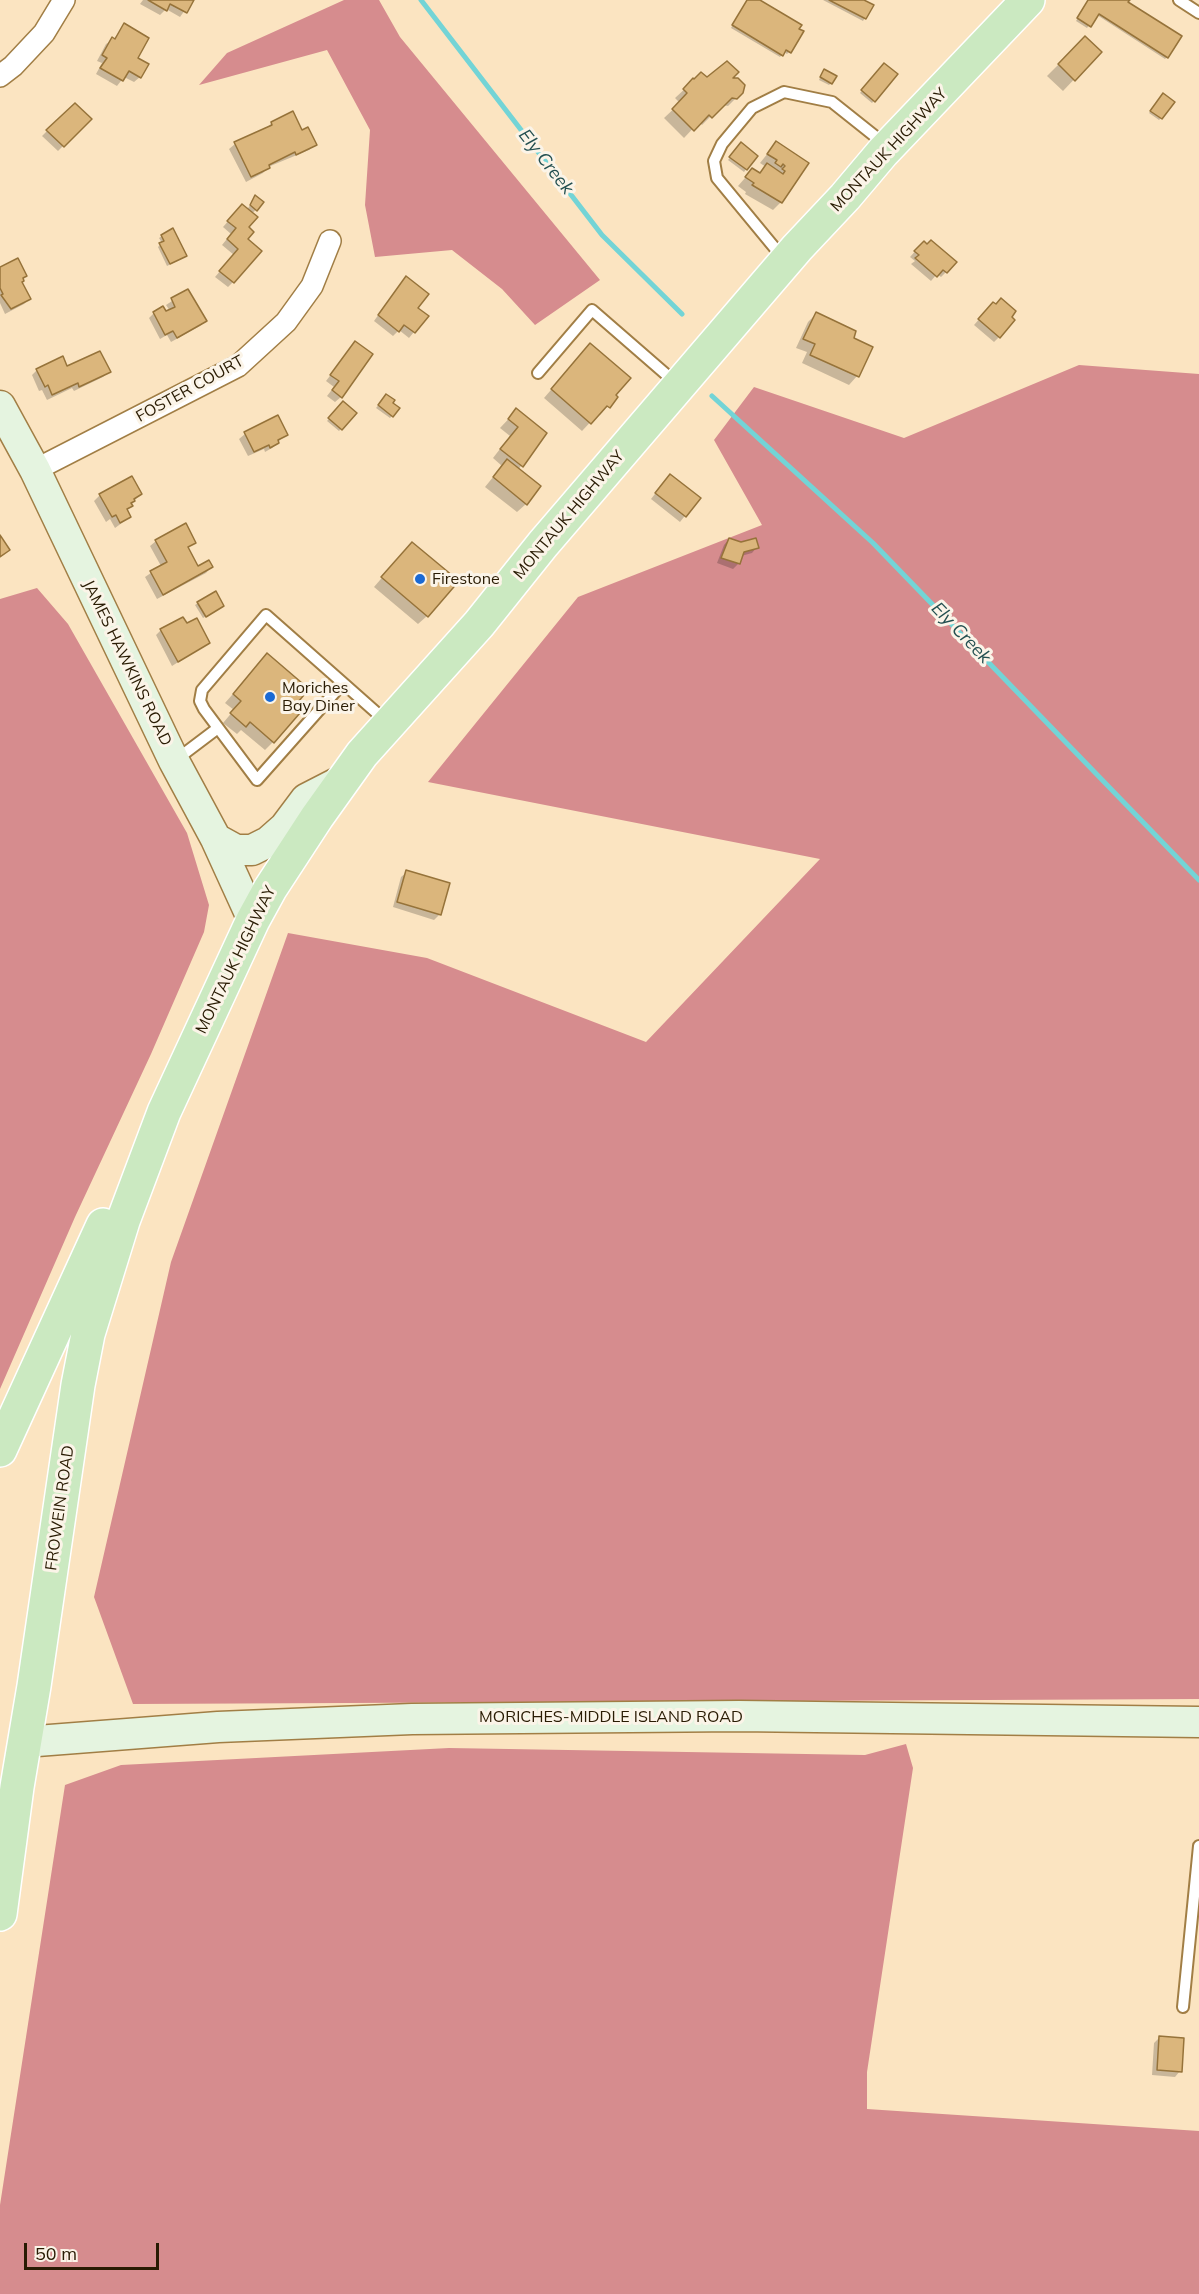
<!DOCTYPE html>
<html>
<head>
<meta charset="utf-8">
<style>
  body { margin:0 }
  #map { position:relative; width:1199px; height:2294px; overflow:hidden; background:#fbe4c1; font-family:Mulish,sans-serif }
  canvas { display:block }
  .scale { position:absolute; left:24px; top:2243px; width:135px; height:27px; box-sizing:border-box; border:3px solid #291b03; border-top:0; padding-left:8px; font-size:18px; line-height:21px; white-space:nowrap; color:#291b03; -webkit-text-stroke:4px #fbf4e8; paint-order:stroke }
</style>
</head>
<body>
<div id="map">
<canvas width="1199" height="2294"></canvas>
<div class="scale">50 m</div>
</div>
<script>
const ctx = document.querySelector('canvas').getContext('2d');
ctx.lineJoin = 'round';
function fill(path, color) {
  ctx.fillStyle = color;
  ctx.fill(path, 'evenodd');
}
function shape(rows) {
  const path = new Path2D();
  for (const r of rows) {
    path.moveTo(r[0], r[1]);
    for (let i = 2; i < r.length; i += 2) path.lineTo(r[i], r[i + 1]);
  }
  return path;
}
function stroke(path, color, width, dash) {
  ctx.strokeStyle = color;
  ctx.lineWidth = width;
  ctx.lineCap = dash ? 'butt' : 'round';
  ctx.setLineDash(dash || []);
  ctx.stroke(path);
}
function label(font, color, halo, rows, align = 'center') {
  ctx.font = font + ' Mulish,sans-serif';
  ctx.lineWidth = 6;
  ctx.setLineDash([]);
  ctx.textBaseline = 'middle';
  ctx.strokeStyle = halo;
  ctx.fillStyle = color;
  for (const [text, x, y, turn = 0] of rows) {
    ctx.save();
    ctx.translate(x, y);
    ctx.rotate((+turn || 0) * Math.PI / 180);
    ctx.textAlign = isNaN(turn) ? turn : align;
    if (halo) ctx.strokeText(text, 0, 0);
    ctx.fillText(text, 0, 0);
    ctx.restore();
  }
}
const forest = shape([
  [344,0,379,0,400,37,600,280,535,325,502,289,452,250,375,257,365,205,370,130,327,50,199,85,227,53],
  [1079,365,1199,374,1199,1699,133,1704,94,1597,171,1262,288,933,427,958,646,1042,820,859,428,782,578,597,762,525,714,440,754,387,904,438],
  [37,588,68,624,187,833,209,905,204,932,151,1054,75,1217,0,1389,0,599],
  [906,1744,913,1768,867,2072,867,2109,1199,2131,1199,2294,0,2294,0,2205,65,1785,121,1765,449,1748,865,1755]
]);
const shadow = shape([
  [143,0,192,0,180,17,166,9,160,15,140,4],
  [747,0,757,0,789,52,787,54,784,52,780,57,731,28],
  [823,0,861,0,872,6,863,21],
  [1089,0,1128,0,1126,2,1167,57,1165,59,1097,15,1087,28,1076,21],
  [124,25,136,58,140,77,134,82,124,77,117,86,96,74,102,63,97,61,106,44,113,40],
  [1085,38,1100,52,1063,91,1047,76],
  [884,65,896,74,872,103,860,93],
  [822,73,831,83,829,85,819,80],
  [701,74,707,79,730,79,742,92,728,106,722,105,702,125,699,122,684,138,664,118,680,103,675,98],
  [1161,98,1161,118,1159,120,1149,113],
  [90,119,58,151,42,136,54,124],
  [272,123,315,145,309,150,268,167,263,173,246,182,229,149,235,144,265,129],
  [776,143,807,164,781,202,773,210,745,194,746,192,738,186,752,170,759,174,766,167,760,163],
  [739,147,756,156,744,172,728,160],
  [255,197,256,210,251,214,233,282,228,287,215,277,234,255,222,245,231,234,223,227,237,211,247,210],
  [162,236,183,258,167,266,158,247,162,243,159,238],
  [918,248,946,272,941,277,937,274,931,281,911,264,915,261,910,257],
  [0,269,22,279,21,282,29,299,24,304,5,314,0,303],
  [401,283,416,308,427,316,409,338,399,330,393,336,374,321],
  [187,291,206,321,200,326,171,342,167,335,160,339,149,318,154,313,166,314,170,311,166,305],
  [995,306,999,337,994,342,974,325,988,309],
  [816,314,852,338,871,347,857,376,849,385,802,363,807,352,796,348,808,322],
  [355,343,341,397,335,402,327,396,334,387,326,381],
  [582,354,614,395,608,406,600,415,598,414,582,431,544,398],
  [67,368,109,372,103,377,74,391,72,388,47,400,42,390,39,391,32,375,37,370],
  [384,398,392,416,390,418,376,408],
  [343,403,355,413,339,431,327,421],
  [517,410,545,433,518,470,526,504,517,512,485,487,502,466,493,458,510,436,500,428],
  [277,417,286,434,272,448,265,452,264,449,248,456,239,439,245,434],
  [665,481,699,498,680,522,651,499],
  [140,494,126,511,130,517,115,528,110,519,106,522,94,501,100,495],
  [729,539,757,547,752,553,741,556,739,563,733,569,717,563,724,545],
  [156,541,194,542,187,549,198,568,211,567,206,573,157,599,145,577,161,566,150,546],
  [404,552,427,616,418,624,374,587],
  [198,603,220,608,203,618,195,605],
  [187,625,208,643,172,666,156,635,161,630],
  [259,664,291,708,273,742,265,750,241,730,237,734,223,723,234,710,225,703],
  [407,872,440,914,434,920,393,907,401,877],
  [1160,2037,1180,2071,1175,2077,1152,2075,1154,2043]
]);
const stream = shape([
  [421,0,602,235,682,314],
  [712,396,873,543,1199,880]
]);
const building = shape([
  [148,0,194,0,187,13,170,4,167,11,148,0],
  [747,0,760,0,802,25,799,29,804,31,791,53,786,50,783,56,732,25,747,0],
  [829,0,864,0,874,5,866,19,829,0],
  [1088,0,1130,0,1128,2,1182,36,1168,58,1099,14,1091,27,1077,18,1088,0],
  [124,23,149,38,138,58,149,64,141,78,129,71,123,81,100,68,107,58,102,55,112,37,115,39,124,23],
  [1085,36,1102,52,1075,81,1058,64,1085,36],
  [727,61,739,72,733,78,738,78,745,85,743,93,737,99,732,98,712,118,709,115,694,131,672,109,687,93,683,89,693,78,694,79,701,72,707,77,727,61],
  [884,63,898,74,875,102,861,90,884,63],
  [824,69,837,76,832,84,820,77,824,69],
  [1163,93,1175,102,1162,119,1150,111,1163,93],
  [75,103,92,119,64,147,46,130,75,103],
  [293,111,302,130,308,127,317,145,296,155,295,152,269,165,270,168,251,177,234,142,272,125,271,122,293,111],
  [776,141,809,163,782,203,752,185,754,183,745,177,752,168,760,173,767,163,783,174,785,171,782,169,785,166,783,164,781,167,775,163,777,160,767,154,776,141],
  [741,142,758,156,747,170,729,157,741,142],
  [255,195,264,202,257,211,250,205,255,195],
  [242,204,258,217,249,227,254,232,248,239,262,251,234,283,219,271,238,249,227,239,236,228,227,221,242,204],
  [173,228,187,256,170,264,159,243,164,241,161,235,173,228],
  [931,240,957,262,947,273,943,270,937,277,915,258,919,255,914,251,924,241,927,244,931,240],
  [18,258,27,276,23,278,24,281,22,282,31,299,11,309,1,295,3,294,0,288,0,267,18,258],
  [406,276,429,294,418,308,429,316,415,333,404,325,399,332,378,315,406,276],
  [188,289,207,321,177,338,173,331,165,335,153,312,163,306,166,311,175,307,171,298,188,289],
  [1001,298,1016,311,1012,317,1015,320,1000,338,978,319,993,302,996,304,1001,298],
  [816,312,856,331,854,338,873,347,859,377,810,355,815,344,803,339,816,312],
  [355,341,373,354,342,398,332,390,339,381,330,375,355,341],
  [590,343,631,378,616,395,618,397,610,408,607,406,591,424,551,389,590,343],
  [100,351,111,372,79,387,78,383,52,395,48,385,45,387,36,369,63,356,67,366,100,351],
  [386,394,395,400,393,403,400,408,393,417,378,405,386,394],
  [343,401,357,413,342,430,328,418,343,401],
  [516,408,547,433,523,467,500,449,518,427,508,419,516,408],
  [278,415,288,435,278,440,279,443,270,448,269,445,254,452,244,432,278,415],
  [507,459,541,486,527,505,493,477,507,459],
  [670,474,701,498,686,517,655,493,670,474],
  [132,476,142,494,134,499,135,501,131,503,133,506,127,509,131,517,120,523,116,515,112,517,99,494,132,476],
  [186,523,196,543,188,547,198,566,209,560,213,567,163,595,150,571,167,562,155,540,186,523],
  [0,535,10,550,0,557,0,535],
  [729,538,741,542,756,538,759,548,744,552,740,564,721,558,729,538],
  [412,542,459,581,428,617,381,577,412,542],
  [216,591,224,606,206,617,197,602,216,591],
  [183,617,187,623,197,618,210,643,178,662,160,629,183,617],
  [267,653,309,689,293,708,300,713,274,743,250,722,246,727,230,713,241,701,233,694,267,653],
  [406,870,450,883,441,915,397,902,406,870],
  [1159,2036,1184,2038,1182,2072,1157,2070,1159,2036]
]);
const lane = shape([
  [1179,0,1199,13],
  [783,258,717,178,714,161,722,144,752,108,784,92,832,102,886,145],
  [538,373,592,310,676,383],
  [343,683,257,780,204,709,200,701,202,690,266,615,343,683,387,722],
  [177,759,218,728],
  [1183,2007,1199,1846]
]);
const street = shape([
  [0,76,13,66,44,33,64,0],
  [35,470,238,366,286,322,312,286,330,241]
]);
const secondary = shape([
  [0,406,35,470,174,761,216,839,253,920],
  [216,839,236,850,252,850,268,842,285,827,306,799,343,780],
  [24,1742,218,1727,412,1719,739,1716,1199,1722]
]);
const primary = shape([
  [0,1450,103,1225],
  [0,1914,17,1787,34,1686,78,1385,88,1334,123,1221,164,1112,253,920,270,889,317,817,362,754,479,624,543,544,797,248,845,197,883,152,1028,0]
]);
const markers = [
  [420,579,6,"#1a6ad4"],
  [270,697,6,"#1a6ad4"]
];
const streetNames = [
  ["MONTAUK HIGHWAY",889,150,-47],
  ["FOSTER COURT",190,389,-29],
  ["MONTAUK HIGHWAY",569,515,-50],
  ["JAMES HAWKINS ROAD",127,663,64],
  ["MONTAUK HIGHWAY",236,960,-64],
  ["FROWEIN ROAD",60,1508,-82],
  ["MORICHES-MIDDLE ISLAND ROAD",611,1717]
];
const poiNames = [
  ["Firestone",432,579],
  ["Moriches",282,688],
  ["Bay Diner",282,706]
];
const waterNames = [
  ["Ely Creek",546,162,52],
  ["Ely Creek",961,633,46]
];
fill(forest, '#d68c8e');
fill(shadow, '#0003');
stroke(stream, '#73d4d6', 5);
fill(building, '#dbb67c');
stroke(building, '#96733a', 1.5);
stroke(lane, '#a17e45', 14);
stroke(street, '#a17e45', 24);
stroke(secondary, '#a17e45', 33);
stroke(primary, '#fff', 36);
stroke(lane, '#fff', 10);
stroke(street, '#fff', 21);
stroke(secondary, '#e5f4e0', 30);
stroke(primary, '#cbe9c1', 33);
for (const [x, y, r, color] of markers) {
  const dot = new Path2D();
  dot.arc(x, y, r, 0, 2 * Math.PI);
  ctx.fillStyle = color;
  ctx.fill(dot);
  stroke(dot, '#fbf4e8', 2);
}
label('16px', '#291b03', '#fbf4e8', streetNames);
label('16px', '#291b03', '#fbf4e8', poiNames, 'left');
label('italic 18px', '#245051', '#fbf4e8', waterNames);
</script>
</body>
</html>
